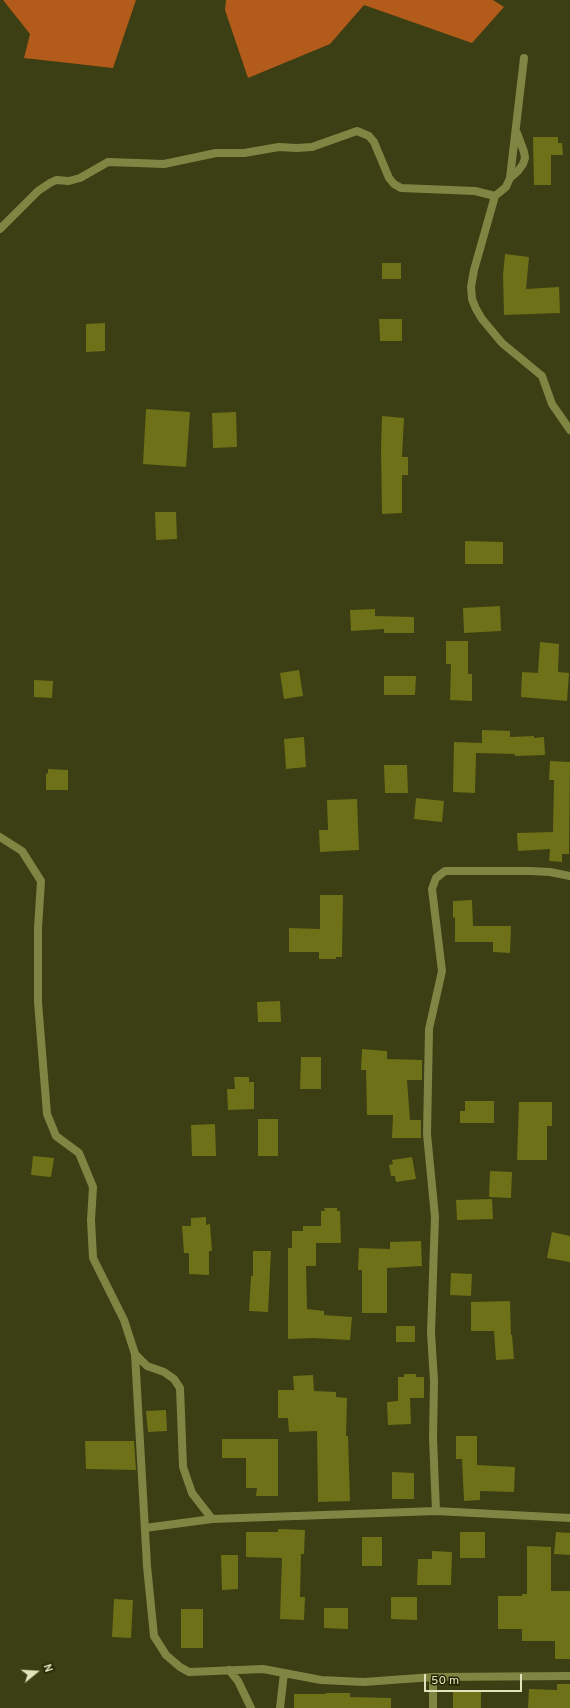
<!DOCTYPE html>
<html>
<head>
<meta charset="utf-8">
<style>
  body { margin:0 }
  #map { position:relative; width:570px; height:1708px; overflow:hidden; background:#3c3e13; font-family:Overpass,sans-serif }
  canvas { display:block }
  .north { position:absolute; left:16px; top:1652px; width:40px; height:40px; -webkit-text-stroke:3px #232502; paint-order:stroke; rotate:72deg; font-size:11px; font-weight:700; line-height:16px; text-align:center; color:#e0e4bc }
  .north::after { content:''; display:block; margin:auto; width:14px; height:18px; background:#e0e4bc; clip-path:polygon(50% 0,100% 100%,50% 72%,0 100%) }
  .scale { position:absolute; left:424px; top:1674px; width:98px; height:18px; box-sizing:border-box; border:2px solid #e0e4bc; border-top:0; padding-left:5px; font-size:12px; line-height:14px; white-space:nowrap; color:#e0e4bc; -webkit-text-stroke:3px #232502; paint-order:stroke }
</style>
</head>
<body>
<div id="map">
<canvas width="570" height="1708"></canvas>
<div class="north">N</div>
<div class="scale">50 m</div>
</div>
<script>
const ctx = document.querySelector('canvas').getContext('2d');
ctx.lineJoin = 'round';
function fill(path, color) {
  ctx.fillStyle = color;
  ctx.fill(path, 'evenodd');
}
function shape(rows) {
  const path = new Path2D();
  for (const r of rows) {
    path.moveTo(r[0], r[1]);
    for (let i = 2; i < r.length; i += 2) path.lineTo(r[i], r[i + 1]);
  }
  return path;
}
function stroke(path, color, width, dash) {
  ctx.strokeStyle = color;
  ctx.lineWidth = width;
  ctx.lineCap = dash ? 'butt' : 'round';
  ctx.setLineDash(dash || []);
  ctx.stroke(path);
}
const forest = shape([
  [3,0,136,0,113,68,24,58,30,34],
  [226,0,493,0,504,7,472,43,364,5,330,44,248,78,225,10]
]);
const building = shape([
  [533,137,558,137,558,143,562,143,563,155,551,155,551,185,534,185],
  [505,254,529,257,526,289,559,287,560,313,504,315,503,275],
  [382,263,401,263,401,279,382,279],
  [379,319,402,319,402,341,380,341],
  [105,323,105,351,86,352,86,324],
  [146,409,190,412,186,467,143,464],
  [236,412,237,447,213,448,212,413],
  [382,416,404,418,402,457,408,457,408,475,402,475,402,513,382,514,381,448],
  [155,512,176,512,177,539,156,540],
  [465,541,503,542,503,564,465,564],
  [500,606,501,631,464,633,463,608],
  [375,609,375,616,414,617,414,633,384,633,384,629,351,631,350,610],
  [446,641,468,641,468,674,472,674,472,701,450,700,451,664,446,664],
  [540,642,559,644,558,672,569,673,567,701,521,697,522,672,538,673],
  [299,670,303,696,284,699,280,673],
  [384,676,416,676,415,695,384,695],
  [34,680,53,681,52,698,34,697],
  [482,730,510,731,510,737,534,736,534,738,544,737,545,755,515,756,515,754,476,753,475,793,453,792,454,742,482,743],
  [304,737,306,767,286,769,284,739],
  [550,761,570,762,569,854,562,854,562,862,549,861,550,849,518,851,517,833,553,832,554,780,549,780],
  [384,765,407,765,408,793,385,793],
  [48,769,68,770,68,790,46,790,46,773,48,774],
  [416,798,444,801,442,822,414,819],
  [357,799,359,850,320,852,319,830,328,830,327,800],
  [320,895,343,895,342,957,336,957,336,959,319,959,319,952,289,952,289,928,320,929],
  [472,900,473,926,511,926,510,953,493,952,493,942,455,942,455,917,453,918,453,901],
  [280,1001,281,1022,258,1022,257,1002],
  [362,1049,387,1051,387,1059,422,1060,422,1080,407,1080,410,1120,421,1120,421,1138,392,1138,393,1115,367,1115,366,1070,361,1070],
  [301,1057,321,1057,321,1089,300,1089],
  [234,1077,249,1077,249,1082,254,1082,254,1109,228,1110,227,1089,235,1089],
  [465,1101,494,1101,494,1123,460,1123,460,1111,465,1111],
  [519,1102,552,1102,552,1126,547,1126,547,1160,517,1160],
  [258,1119,278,1119,278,1156,258,1156],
  [215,1124,216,1156,192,1156,191,1125],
  [33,1156,54,1158,51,1177,31,1175],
  [412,1157,416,1179,396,1182,395,1176,391,1176,389,1165,393,1164,392,1160],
  [490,1171,512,1172,511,1198,489,1197],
  [492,1199,493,1219,457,1220,456,1200],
  [324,1208,337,1208,337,1211,340,1211,341,1243,316,1243,316,1266,306,1266,307,1309,324,1311,324,1315,352,1317,350,1340,313,1338,288,1339,288,1248,292,1248,292,1231,303,1231,303,1226,321,1226,321,1211,325,1211],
  [206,1217,206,1225,210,1224,212,1251,209,1251,209,1275,189,1274,189,1253,184,1253,182,1226,191,1226,191,1218],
  [552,1232,570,1236,570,1262,547,1258],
  [421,1241,422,1266,387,1268,387,1313,362,1313,362,1270,358,1270,359,1248,390,1249,390,1242],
  [253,1251,271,1251,268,1312,249,1311,251,1276,253,1276],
  [451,1273,472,1274,471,1296,450,1295],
  [510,1301,511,1335,512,1335,514,1359,496,1360,494,1331,471,1331,471,1302],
  [396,1326,415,1326,415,1342,396,1342],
  [404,1374,416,1374,416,1377,424,1377,424,1398,410,1398,411,1424,388,1425,387,1402,398,1401,398,1377,404,1377],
  [313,1375,314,1391,336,1392,336,1397,347,1398,346,1436,348,1436,350,1501,318,1502,317,1431,289,1432,288,1418,278,1418,278,1390,294,1390,293,1376],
  [166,1410,167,1431,148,1432,146,1411],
  [456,1436,477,1436,477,1465,515,1467,514,1492,480,1491,480,1500,464,1501,462,1459,456,1459],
  [222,1439,278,1439,278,1496,256,1496,257,1488,246,1488,246,1458,222,1458],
  [85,1441,134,1441,136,1470,86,1469],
  [392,1472,414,1473,414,1499,392,1499],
  [278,1529,305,1530,304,1554,301,1554,300,1597,305,1597,304,1620,280,1619,282,1558,246,1557,246,1532,278,1532],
  [460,1532,485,1532,485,1558,460,1558],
  [556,1532,570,1533,570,1555,554,1554],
  [362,1537,382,1537,382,1566,362,1566],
  [527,1546,551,1547,551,1591,570,1591,570,1659,555,1659,555,1641,522,1641,522,1629,498,1629,498,1596,522,1596,522,1594,527,1594],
  [432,1551,452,1552,451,1585,417,1585,418,1559,432,1559],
  [221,1555,238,1555,238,1589,222,1590],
  [391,1597,417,1597,417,1620,391,1619],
  [114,1599,133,1600,131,1638,112,1637],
  [324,1608,348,1608,348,1629,324,1628],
  [181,1609,203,1609,203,1648,181,1648],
  [557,1684,570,1684,570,1708,528,1708,529,1689,557,1690],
  [453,1692,481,1692,481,1708,453,1708],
  [326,1693,350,1693,350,1697,391,1698,391,1708,294,1708,294,1694,326,1694]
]);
const street = shape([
  [524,58,510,178,506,187,495,196,474,270,471,287,472,299,476,309,482,319,502,343,542,376,552,404,570,430],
  [510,178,518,171,523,164,525,158,524,152,517,133],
  [0,229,38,191,50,183,56,180,69,181,80,178,108,162,164,164,216,153,244,153,279,147,297,148,312,147,357,131,369,136,374,142,389,178,394,184,401,188,475,191,495,196],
  [0,837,22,851,41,881,38,928,38,1002,47,1114,56,1136,79,1153,93,1187,91,1220,93,1258,124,1320,135,1354,147,1366,164,1372,174,1379,180,1388,183,1467,192,1493,212,1519,436,1511,433,1438,434,1381,431,1333,435,1217,427,1134,429,1029,442,971,432,889,436,878,445,871,530,871,550,872,570,876],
  [135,1354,147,1566,154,1636,166,1655,180,1667,189,1672,263,1669,321,1680,364,1682,433,1677,570,1676],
  [436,1511,570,1518],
  [145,1528,212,1519],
  [229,1670,238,1681,251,1708],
  [433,1677,433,1708],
  [280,1708,284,1673]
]);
fill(forest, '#b25b1a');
fill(building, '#6e7117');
stroke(street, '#818544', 8);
</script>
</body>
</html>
